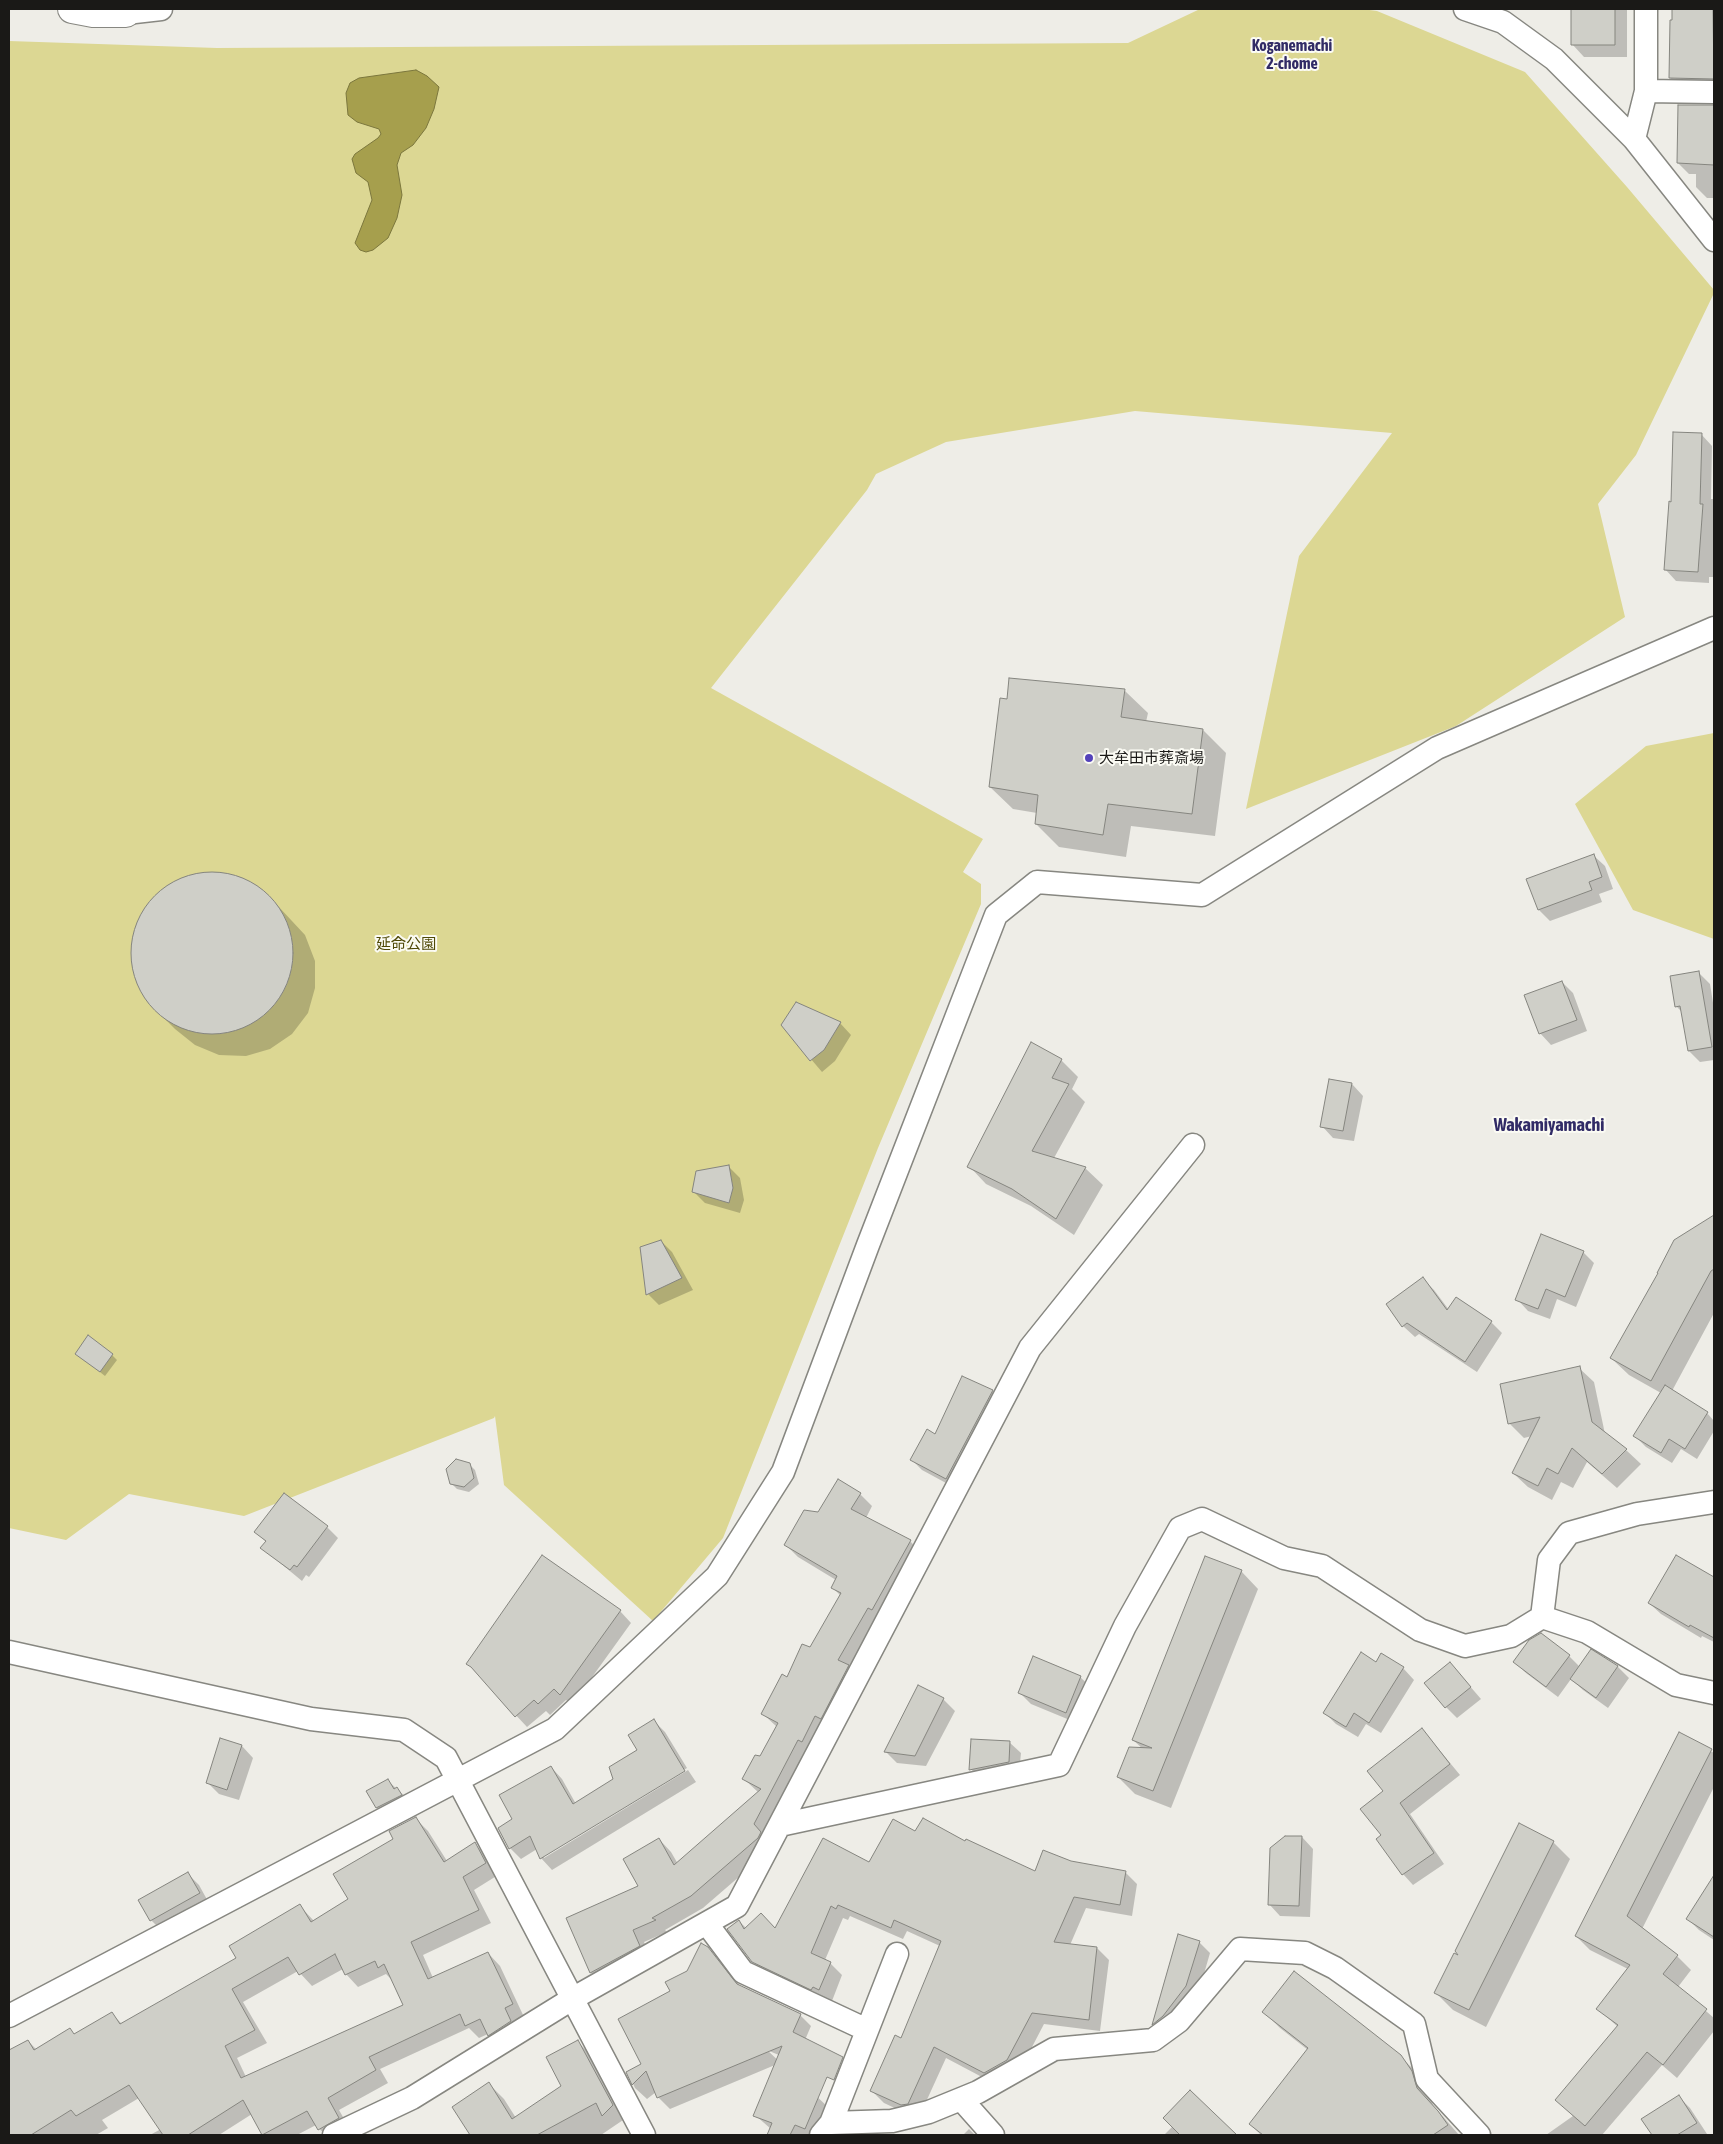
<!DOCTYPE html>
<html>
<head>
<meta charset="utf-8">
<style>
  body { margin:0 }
  #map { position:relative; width:1723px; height:2144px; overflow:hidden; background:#eeede7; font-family:"Asap Condensed",sans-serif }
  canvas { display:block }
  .frame { position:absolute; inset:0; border:10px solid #1a1917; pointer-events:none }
</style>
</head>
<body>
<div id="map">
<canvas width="1723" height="2144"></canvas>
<div class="frame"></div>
</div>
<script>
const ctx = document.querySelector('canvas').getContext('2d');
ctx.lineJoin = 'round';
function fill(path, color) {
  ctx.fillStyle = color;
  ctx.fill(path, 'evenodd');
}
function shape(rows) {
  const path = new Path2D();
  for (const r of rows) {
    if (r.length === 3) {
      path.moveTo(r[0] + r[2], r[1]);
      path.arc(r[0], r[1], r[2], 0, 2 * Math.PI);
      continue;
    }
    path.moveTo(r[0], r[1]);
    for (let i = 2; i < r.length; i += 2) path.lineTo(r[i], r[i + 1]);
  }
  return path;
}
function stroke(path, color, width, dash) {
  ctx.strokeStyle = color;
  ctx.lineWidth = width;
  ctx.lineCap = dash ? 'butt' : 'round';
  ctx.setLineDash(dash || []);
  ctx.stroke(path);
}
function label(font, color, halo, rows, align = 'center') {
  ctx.font = font + ' "Asap Condensed","Noto Sans JP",sans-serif';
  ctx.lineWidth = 4;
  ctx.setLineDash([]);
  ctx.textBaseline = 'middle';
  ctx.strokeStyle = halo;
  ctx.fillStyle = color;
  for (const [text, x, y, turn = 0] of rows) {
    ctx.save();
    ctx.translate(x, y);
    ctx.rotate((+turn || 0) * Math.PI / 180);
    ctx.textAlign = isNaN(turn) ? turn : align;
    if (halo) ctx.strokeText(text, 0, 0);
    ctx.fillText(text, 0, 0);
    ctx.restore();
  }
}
const green = shape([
  [1200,9,1362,9,1377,11,1525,72,1627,187,1714,290,1714,293,1636,455,1598,504,1625,617,1456,726,1246,809,1299,556,1392,433,1135,411,946,442,876,474,867,490,711,688,983,839,963,872,981,884,981,904,878,1148,723,1538,653,1621,504,1485,495,1416,494,1418,244,1516,129,1494,66,1540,9,1528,9,41,217,48,1128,43],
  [1714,733,1714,939,1633,910,1575,804,1646,746]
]);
const water = shape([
  [416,70,427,76,439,87,434,109,426,128,413,145,401,153,397,165,402,195,397,218,388,238,373,250,366,252,360,250,355,243,372,200,368,182,356,173,352,159,355,154,378,138,381,134,379,129,357,122,348,115,346,93,350,83,359,78,416,70]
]);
const shadow = shape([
  [1572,9,1627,9,1627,57,1584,57,1572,44],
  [1673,9,1714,9,1714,90,1681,89,1670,78],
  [1679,120,1714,122,1714,198,1707,198,1696,187,1696,174,1689,174,1678,163],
  [1701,434,1712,446,1711,499,1714,499,1714,577,1709,577,1709,583,1676,581,1665,569,1672,503],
  [1125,691,1148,713,1146,722,1203,730,1226,753,1215,836,1131,826,1126,857,1059,847,1036,824,1037,813,1013,809,990,787,1008,700],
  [1593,855,1605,866,1613,889,1599,894,1602,902,1550,921,1539,910,1527,879],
  [214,872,240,877,264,891,305,935,315,961,315,988,308,1013,292,1034,270,1049,246,1056,219,1055,195,1045,175,1029,151,1005,138,983,132,957,135,931,146,908,164,888,187,876],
  [1699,973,1710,984,1714,1009,1714,1060,1700,1062,1689,1051,1682,1012,1676,1006],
  [1562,982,1573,993,1587,1031,1551,1045,1540,1033],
  [797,1004,840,1023,851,1035,835,1061,822,1072,782,1025],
  [1061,1060,1078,1077,1072,1089,1085,1102,1054,1158,1085,1168,1103,1185,1074,1235,1031,1206,986,1184,969,1166],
  [1352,1084,1363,1096,1354,1141,1333,1138,1322,1126],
  [729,1167,740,1178,744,1200,740,1213,705,1203,694,1192],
  [1714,1216,1714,1313,1672,1391,1707,1413,1714,1421,1714,1431,1697,1459,1681,1449,1672,1463,1646,1447,1635,1436,1661,1393,1629,1375,1611,1358,1659,1274,1675,1240],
  [661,1241,672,1252,693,1290,659,1305,648,1294,642,1248],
  [1583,1252,1594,1263,1576,1307,1557,1299,1550,1319,1528,1311,1517,1299],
  [1423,1279,1434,1290,1449,1310,1491,1322,1502,1333,1477,1372,1419,1334,1415,1337,1403,1326],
  [77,1354,112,1355,117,1360,105,1376],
  [1579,1368,1594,1382,1605,1434,1626,1450,1641,1464,1617,1488,1587,1462,1573,1488,1561,1482,1552,1500,1528,1487,1513,1473,1532,1436,1524,1438,1509,1423],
  [992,1391,1003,1402,957,1489,922,1470,912,1460,936,1436],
  [470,1465,475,1470,479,1484,469,1492,457,1489,451,1483],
  [860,1494,872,1506,866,1518,910,1541,922,1554,770,1850,703,1908,665,1930,667,1932,644,1942,651,1958,604,1985,591,1973,567,1918,640,1886,659,1839,671,1852,678,1864,759,1793,744,1779,761,1757,777,1727,763,1714,810,1649,841,1596,832,1587,836,1580,798,1557,786,1545,819,1514],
  [327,1527,338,1538,309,1577,306,1575,302,1581,262,1548,267,1543,256,1532],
  [1677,1557,1714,1578,1714,1642,1702,1636,1701,1638,1661,1614,1649,1603],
  [1241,1571,1258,1589,1171,1808,1135,1794,1118,1777,1143,1749,1133,1740],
  [620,1611,631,1623,572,1705,566,1700,550,1715,546,1711,527,1727,468,1664],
  [1591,1651,1618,1667,1629,1678,1608,1708,1583,1690,1571,1679,1558,1697,1526,1673,1515,1662,1569,1656,1580,1667],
  [1381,1655,1403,1668,1414,1680,1381,1733,1366,1724,1358,1737,1336,1724,1325,1713,1376,1663],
  [1450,1663,1481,1699,1457,1718,1446,1707],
  [1080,1677,1092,1688,1077,1723,1031,1704,1020,1693],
  [919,1687,943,1699,955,1711,926,1766,897,1763,886,1752],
  [653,1720,665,1732,687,1768,544,1855,544,1858,688,1770,696,1782,552,1870,541,1858,537,1849,521,1859,510,1848,514,1819,551,1767,562,1779,576,1804,614,1780,639,1750],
  [1422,1729,1460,1775,1410,1814,1444,1864,1413,1885,1403,1874,1385,1791],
  [1679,1734,1714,1753,1714,1787,1642,1929,1677,1956,1691,1970,1678,1987,1714,2018,1714,2031,1677,2078,1662,2065,1602,2135,1546,2135,1573,2116,1556,2100,1618,2027,1598,2009,1628,1969,1590,1950,1576,1936],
  [221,1739,242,1746,253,1758,239,1800,219,1794,207,1782],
  [1009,1742,1021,1753,1019,1773,982,1781,971,1769],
  [387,1780,409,1800,388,1819,377,1808,367,1791],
  [416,1819,428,1831,447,1861,475,1844,487,1856,498,1875,474,1890,491,1923,423,1955,433,1978,488,1953,500,1966,524,2017,501,2047,488,2034,479,2038,469,2028,380,2069,388,2083,339,2110,351,2131,325,2135,316,2125,297,2135,264,2135,252,2114,219,2135,150,2135,161,2129,139,2098,102,2120,108,2128,96,2135,9,2135,9,2052,28,2041,37,2050,75,2035,112,2014,122,2024,238,1958,300,1906,314,1921,350,1899,394,1839],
  [343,1969,346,1974,358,1987,386,1974,391,1979,404,2006,246,2077,237,2058,267,2043,243,2002,298,1971,312,1986],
  [916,1833,966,1843,1036,1872,1071,1862,1125,1872,1137,1884,1132,1916,1086,1908,1070,1945,1097,1948,1109,1960,1100,2031,1044,2024,1019,2072,997,2085,946,2058,920,2115,914,2117,884,2103,872,2091,902,2040,940,1946,907,1931,903,1939,850,1916,848,1920,843,1918,825,1960,830,1963,842,1975,832,2001,765,1973,752,1961,739,1921,747,1929,775,1930],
  [1302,1837,1313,1849,1310,1917,1280,1916,1269,1904],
  [1553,1842,1570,1859,1486,2027,1453,2010,1436,1993],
  [188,1874,199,1885,210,1905,162,1931,151,1920],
  [1714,1878,1714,1940,1699,1930,1688,1919],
  [1179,1936,1199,1942,1210,1953,1197,1998,1164,2035,1153,2024],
  [707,1948,740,1986,800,2015,811,2026,799,2054,788,2059,767,2050,829,2108,818,2135,770,2135,771,2129,755,2115,775,2065,670,2109,658,2097,656,2092,647,2099,635,2088,628,2073,642,2065,671,1992],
  [1264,2012,1400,2056,1417,2073,1427,2089,1433,2105,1459,2135,1261,2135,1250,2124,1308,2050,1280,2028],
  [578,2042,593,2057,626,2118,601,2135,471,2135,453,2107,489,2084,504,2099,516,2118,562,2087],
  [1190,2092,1235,2135,1164,2135,1173,2126],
  [1679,2097,1690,2108,1707,2134,1653,2135,1643,2120],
  [969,2129,975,2135,963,2135]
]);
const building = shape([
  [1571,9,1615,9,1615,45,1571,45,1571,9],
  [1672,9,1713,9,1714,79,1669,78,1670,20,1672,20,1672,9],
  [1678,105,1714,105,1714,165,1677,163,1678,105],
  [1673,432,1702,433,1700,504,1703,504,1698,572,1664,570,1669,501,1671,502,1673,432],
  [1009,678,1125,689,1121,717,1203,729,1192,814,1108,804,1103,835,1035,824,1038,795,989,787,1000,698,1007,699,1009,678],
  [1594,854,1602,877,1589,882,1592,890,1538,910,1526,879,1594,854],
  [212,953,81],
  [1699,971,1712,1047,1688,1051,1680,1006,1675,1007,1670,976,1699,971],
  [1562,981,1577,1020,1539,1034,1524,995,1562,981],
  [796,1002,841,1022,824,1050,810,1061,781,1025,796,1002],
  [1031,1042,1062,1059,1052,1078,1069,1084,1032,1151,1086,1167,1056,1219,1012,1189,967,1167,1031,1042],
  [1329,1079,1352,1083,1343,1131,1320,1127,1329,1079],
  [729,1165,733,1188,729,1203,692,1192,696,1171,729,1165],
  [1714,1215,1714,1269,1711,1271,1651,1381,1610,1358,1658,1273,1657,1273,1674,1240,1714,1215],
  [1541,1234,1584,1251,1565,1297,1546,1289,1538,1309,1515,1300,1541,1234],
  [661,1240,682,1278,646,1295,640,1247,661,1240],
  [1423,1277,1447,1310,1456,1297,1492,1321,1465,1362,1407,1323,1402,1327,1386,1304,1423,1277],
  [88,1335,113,1354,100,1372,75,1354,88,1335],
  [1580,1366,1592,1422,1627,1449,1602,1474,1572,1448,1558,1474,1547,1468,1538,1486,1512,1473,1540,1417,1508,1424,1500,1384,1580,1366],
  [962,1376,993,1390,946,1479,910,1460,927,1429,935,1434,962,1376],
  [1665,1385,1708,1412,1685,1449,1669,1439,1661,1453,1633,1436,1665,1385],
  [456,1459,470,1463,474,1478,464,1487,450,1484,446,1469,456,1459],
  [838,1479,861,1493,851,1509,911,1540,872,1610,868,1608,838,1660,849,1665,821,1719,815,1716,802,1742,798,1740,754,1824,761,1832,758,1838,691,1896,652,1918,656,1920,633,1930,640,1946,590,1973,566,1918,638,1886,623,1859,659,1838,674,1865,761,1789,742,1779,755,1755,760,1756,778,1723,761,1714,782,1674,787,1677,802,1644,810,1647,841,1593,831,1588,837,1576,784,1545,804,1510,818,1512,838,1479],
  [284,1493,328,1526,297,1567,294,1565,290,1570,260,1548,266,1541,254,1532,284,1493],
  [542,1555,621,1610,560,1695,554,1689,538,1704,534,1700,515,1717,471,1667,466,1664,542,1555],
  [1676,1555,1714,1577,1714,1638,1690,1625,1689,1627,1648,1603,1676,1555],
  [1205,1556,1242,1570,1153,1791,1117,1777,1129,1747,1152,1748,1132,1740,1205,1556],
  [1541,1633,1570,1655,1546,1687,1513,1662,1529,1640,1541,1633],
  [1591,1649,1618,1666,1596,1698,1570,1679,1591,1649],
  [1361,1652,1376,1662,1381,1653,1404,1667,1369,1723,1354,1713,1346,1727,1323,1713,1361,1652],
  [1033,1656,1081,1676,1066,1713,1018,1693,1033,1656],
  [1450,1662,1471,1687,1445,1708,1424,1683,1450,1662],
  [918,1685,944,1698,915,1756,884,1752,918,1685],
  [654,1719,685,1771,540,1859,530,1836,509,1849,498,1828,512,1819,499,1795,551,1766,573,1804,613,1779,609,1767,637,1750,628,1735,654,1719],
  [1422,1728,1450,1764,1400,1803,1434,1853,1402,1875,1376,1839,1381,1835,1360,1809,1383,1791,1367,1771,1422,1728],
  [1679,1732,1712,1749,1627,1916,1678,1955,1663,1974,1707,2009,1663,2065,1647,2052,1585,2126,1555,2100,1618,2025,1596,2009,1630,1965,1575,1936,1679,1732],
  [220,1738,242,1745,227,1790,206,1783,220,1738],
  [971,1739,1010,1741,1009,1762,969,1770,971,1739],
  [388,1779,394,1789,397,1787,402,1795,376,1808,366,1791,388,1779],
  [416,1817,444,1862,475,1842,486,1863,463,1877,479,1910,411,1942,428,1979,488,1952,513,2004,505,2008,511,2021,488,2036,480,2019,465,2026,460,2014,369,2057,376,2070,328,2098,339,2118,318,2130,307,2111,262,2135,243,2100,188,2135,163,2135,129,2085,76,2116,71,2110,31,2135,9,2135,9,2050,28,2040,34,2050,70,2028,74,2034,112,2012,120,2024,236,1958,229,1946,300,1904,311,1922,348,1899,333,1874,393,1839,389,1831,416,1817],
  [335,1954,345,1975,375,1961,378,1968,384,1964,403,2005,241,2078,225,2046,255,2030,232,1989,288,1957,299,1975,335,1954],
  [923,1818,965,1841,966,1839,1035,1871,1043,1850,1071,1861,1126,1871,1120,1905,1074,1897,1054,1942,1097,1947,1089,2020,1032,2013,1007,2060,984,2073,934,2047,908,2104,901,2105,870,2091,895,2035,901,2038,941,1941,894,1920,891,1928,838,1905,836,1909,831,1906,811,1953,831,1962,819,1990,813,1987,811,1990,752,1962,727,1929,739,1920,744,1929,761,1913,775,1928,823,1838,869,1862,893,1819,915,1831,923,1818],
  [1519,1823,1554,1841,1469,2010,1434,1993,1454,1953,1458,1955,1455,1951,1519,1823],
  [1285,1836,1302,1836,1299,1906,1268,1905,1270,1848,1285,1836],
  [188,1872,200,1893,150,1921,138,1900,188,1872],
  [1714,1875,1714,1937,1686,1919,1714,1875],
  [1178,1934,1200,1941,1186,1986,1163,2016,1152,2025,1178,1934],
  [701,1943,708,1947,737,1984,801,2014,793,2032,843,2057,834,2080,827,2077,805,2129,795,2125,790,2135,767,2135,772,2123,753,2116,782,2046,657,2098,646,2071,632,2085,626,2072,641,2064,618,2019,670,1991,665,1982,687,1971,701,1943],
  [1294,1971,1401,2055,1412,2071,1417,2088,1438,2111,1448,2125,1433,2135,1263,2135,1249,2124,1308,2048,1262,2012,1294,1971],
  [578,2040,613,2105,602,2116,596,2103,537,2135,470,2135,452,2107,489,2082,512,2119,561,2086,546,2057,578,2040],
  [1190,2090,1237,2135,1180,2135,1163,2118,1190,2090],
  [1679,2095,1697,2123,1677,2135,1652,2135,1641,2119,1679,2095]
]);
const minor = shape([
  [1465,9,1503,22,1554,59,1634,139,1714,240],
  [126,13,161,9],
  [1646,91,1714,92],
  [1634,139,1646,91,1646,9],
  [1542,1617,1549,1560,1569,1533,1637,1514,1714,1502],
  [1542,1617,1587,1632,1676,1685,1714,1693],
  [9,1652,311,1719,404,1730,446,1758,644,2135],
  [780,1825,1059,1765,1125,1626,1180,1528,1202,1519,1284,1558,1322,1566,1420,1630,1465,1646,1511,1636,1542,1617],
  [707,1924,743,1972,867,2030],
  [9,2016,555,1729,717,1576,783,1472,868,1245,996,915,1037,882,1202,895,1437,748,1714,628],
  [961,2099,993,2135],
  [831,2123,897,1954],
  [334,2135,412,2098,572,1999,737,1906,1030,1348,1193,1145],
  [821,2135,831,2123,892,2121,929,2112,978,2092,1054,2049,1153,2040,1179,2021,1240,1949,1305,1953,1335,1968,1414,2024,1427,2079,1479,2135]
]);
const tertiary = shape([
  [72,9,93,13,126,13,127,9]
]);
const markers = [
  [1089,758,5,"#5442ba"]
];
const poiNames = [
  ["大牟田市葬斎場",1099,758]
];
const parkNames = [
  ["延命公園",406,944]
];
const neighbourhoodNames = [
  ["Koganemachi",1292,46],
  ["2-chome",1292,64]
];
const quarterNames = [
  ["Wakamiyamachi",1549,1125]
];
fill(green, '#dcd793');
fill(water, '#a69f4d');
stroke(water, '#7c773d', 1);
fill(shadow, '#0003');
fill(building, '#cfcfc8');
stroke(building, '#85857f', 1);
stroke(minor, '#878781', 25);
stroke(tertiary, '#878781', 30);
stroke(minor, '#fff', 22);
stroke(tertiary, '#fff', 28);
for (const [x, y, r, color] of markers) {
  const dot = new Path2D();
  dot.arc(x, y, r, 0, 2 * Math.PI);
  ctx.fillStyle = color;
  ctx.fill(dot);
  stroke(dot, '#fbfbf4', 2);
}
label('15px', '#1a1917', '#fbfbf4', poiNames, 'left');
label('15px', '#4f4907', '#fbfbf4', parkNames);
label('bold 16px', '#312b66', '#fbfbf4', neighbourhoodNames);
label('bold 18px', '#312b66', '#fbfbf4', quarterNames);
</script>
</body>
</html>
